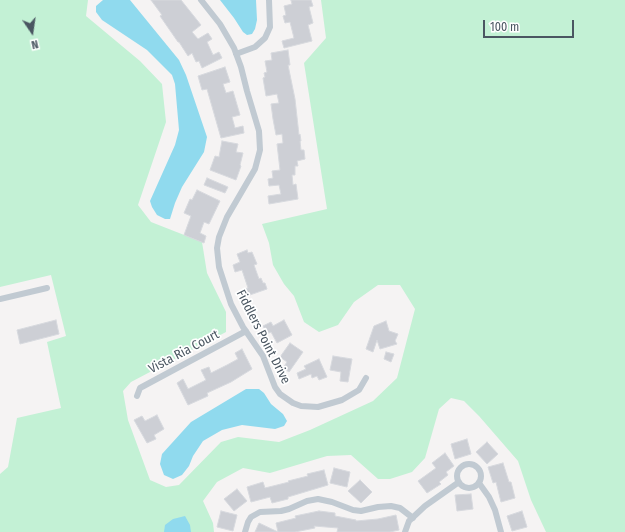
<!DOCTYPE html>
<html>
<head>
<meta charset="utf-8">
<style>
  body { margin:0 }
  #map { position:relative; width:625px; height:532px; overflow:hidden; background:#f5f3f3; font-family:"Fira Sans Condensed",sans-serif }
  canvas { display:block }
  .north { position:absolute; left:12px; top:12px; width:40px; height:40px; -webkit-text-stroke:3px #fff; paint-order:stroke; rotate:167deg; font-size:11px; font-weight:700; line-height:16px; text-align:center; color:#4a5661 }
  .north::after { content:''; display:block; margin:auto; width:14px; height:18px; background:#4a5661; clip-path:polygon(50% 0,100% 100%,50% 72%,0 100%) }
  .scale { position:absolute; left:483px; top:20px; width:91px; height:18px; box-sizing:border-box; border:2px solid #4a5661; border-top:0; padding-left:5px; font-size:12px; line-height:14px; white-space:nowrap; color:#4a5661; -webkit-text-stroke:3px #fff; paint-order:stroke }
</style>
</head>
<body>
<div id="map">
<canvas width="625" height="532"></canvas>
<div class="north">N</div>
<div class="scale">100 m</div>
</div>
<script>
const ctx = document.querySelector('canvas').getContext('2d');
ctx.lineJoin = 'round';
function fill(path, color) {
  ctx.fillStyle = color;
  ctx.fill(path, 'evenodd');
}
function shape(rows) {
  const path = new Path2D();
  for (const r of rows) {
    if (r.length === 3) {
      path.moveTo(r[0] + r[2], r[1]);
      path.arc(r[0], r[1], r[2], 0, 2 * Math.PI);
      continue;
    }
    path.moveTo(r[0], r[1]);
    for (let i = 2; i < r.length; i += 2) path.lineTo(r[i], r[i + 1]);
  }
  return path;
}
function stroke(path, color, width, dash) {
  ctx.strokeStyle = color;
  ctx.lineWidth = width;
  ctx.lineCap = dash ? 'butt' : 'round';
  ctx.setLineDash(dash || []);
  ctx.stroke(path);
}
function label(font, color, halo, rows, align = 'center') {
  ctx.font = font + ' "Fira Sans Condensed",sans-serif';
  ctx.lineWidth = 3.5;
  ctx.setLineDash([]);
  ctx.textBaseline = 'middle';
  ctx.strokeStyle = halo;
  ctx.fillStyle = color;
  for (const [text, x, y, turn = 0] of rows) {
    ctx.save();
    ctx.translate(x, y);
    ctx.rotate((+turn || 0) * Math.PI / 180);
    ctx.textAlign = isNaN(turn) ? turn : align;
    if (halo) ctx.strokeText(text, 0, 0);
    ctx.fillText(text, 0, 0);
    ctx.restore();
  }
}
const green = shape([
  [0,0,88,0,86,16,140,61,162,84,166,122,138,205,151,222,202,242,207,273,226,312,226,332,131,382,123,391,128,420,150,480,166,487,179,485,221,442,238,437,279,442,310,430,373,401,397,378,415,309,400,285,378,285,354,302,338,325,319,332,304,322,294,296,284,284,273,265,269,243,262,224,327,209,304,63,326,38,321,0,625,0,625,532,546,532,531,500,518,461,479,416,464,401,451,398,439,409,425,458,412,472,390,479,378,479,351,455,327,456,270,473,243,468,217,482,203,501,213,523,214,532,0,532,0,474,8,467,17,418,61,408,47,342,66,336,51,275,0,287]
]);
const water = shape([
  [103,0,130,0,179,60,186,75,207,137,204,152,182,187,175,203,170,219,165,219,157,215,152,207,150,201,175,145,179,130,175,84,172,75,147,50,102,20,96,12,96,6],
  [220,0,256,0,257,20,255,29,252,34,247,35,243,32,234,18],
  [246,389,259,389,264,393,271,404,283,414,287,421,284,426,275,429,242,425,222,430,203,441,193,456,189,466,182,475,173,479,164,475,160,464,162,454,191,422],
  [185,516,190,525,191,532,164,532,165,525,173,519]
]);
const building = shape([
  [151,0,181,0,201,25,192,32,198,39,208,33,212,39,207,42,213,55,219,52,222,58,202,68,199,61,196,62,192,53,188,56,179,42,178,42,160,16,162,15,151,0],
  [291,0,311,0,313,6,309,7,313,23,308,25,312,41,284,48,282,41,294,38,290,22,285,23,283,16,286,15,284,6,292,4,291,0],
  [288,50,290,65,288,65,295,99,299,135,300,134,301,141,300,141,301,150,304,150,305,159,297,161,298,166,295,166,295,175,292,175,293,185,296,184,298,199,269,204,268,196,281,194,279,185,269,186,268,179,273,178,272,171,280,170,277,144,283,143,282,134,276,135,273,119,271,104,279,103,277,94,266,96,263,78,265,77,264,73,267,72,265,61,272,60,271,53,288,50],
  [225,67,230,82,223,84,226,93,233,91,240,115,232,117,235,128,243,126,244,133,221,138,207,89,202,90,198,76,225,67],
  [222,141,238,144,236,152,243,153,240,165,241,166,236,180,210,170,215,156,219,157,222,141],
  [207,178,228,187,225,193,204,185,207,178],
  [197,190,220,201,209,224,204,222,200,233,206,236,204,243,184,235,191,216,184,213,190,199,192,200,197,190],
  [247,250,248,253,252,252,257,264,254,265,259,279,261,278,263,283,265,283,267,289,244,297,241,290,248,288,242,270,235,272,233,265,240,262,237,254,247,250],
  [56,320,59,334,20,344,17,330,56,320],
  [284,320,292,335,277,343,271,332,267,334,263,326,271,322,273,326,284,320],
  [386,321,389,331,398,334,395,341,397,344,380,349,377,340,373,352,366,349,374,326,386,321],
  [290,343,303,352,289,372,283,368,287,362,280,357,290,343],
  [242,349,252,369,231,382,207,393,208,396,188,405,177,383,183,379,188,389,206,380,201,370,209,367,211,373,227,365,238,359,235,353,242,349],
  [386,352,394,354,391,362,384,359,386,352],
  [333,356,352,359,348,382,340,381,341,372,330,370,333,356],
  [319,359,327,377,319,380,317,376,312,378,311,374,299,379,297,373,306,369,304,366,319,359],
  [157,415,164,429,154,435,156,439,147,443,134,420,142,416,145,421,157,415],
  [467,439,471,454,455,459,451,444,467,439],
  [487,442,498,454,487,464,476,452,487,442],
  [445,453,454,466,446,472,448,475,439,482,441,484,427,493,418,481,436,468,432,463,445,453],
  [503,463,509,482,511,482,515,498,501,502,496,482,493,483,488,467,503,463],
  [334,468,350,472,347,487,330,483,334,468],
  [324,470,328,485,288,497,288,499,272,503,270,497,251,502,247,487,263,482,265,488,289,482,288,481,308,476,307,474,324,470],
  [360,480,372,492,361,503,348,491,360,480],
  [237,489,247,501,234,511,224,499,237,489],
  [471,494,473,509,457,511,455,495,471,494],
  [221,511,237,515,233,531,217,527,221,511],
  [319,511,335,513,335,516,356,520,356,521,378,519,396,515,399,530,390,532,337,532,338,528,314,526,315,528,295,532,255,532,259,523,278,532,276,523,296,518,295,516,319,511],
  [522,511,527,527,512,531,507,516,522,511]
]);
const minor = shape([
  [201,0,220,24,234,48,241,67,247,91,259,131,260,150,255,169,227,217,219,237,217,248,219,267,231,304,243,327,263,356,275,387,280,394,293,403,301,406,318,407,342,400,359,390,366,378],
  [236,54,255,47,265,38,270,27,269,0],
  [0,299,47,288],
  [137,396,140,388,246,331],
  [469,476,12],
  [479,483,489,497,495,510,501,532],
  [245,532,248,522,251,517,260,512,281,511,289,509,307,501,318,499,332,502,353,510,361,511,378,507,391,506,400,508,413,518],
  [405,532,409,521,425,506,459,482]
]);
const streetNames = [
  ["Fiddlers Point Drive",263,337,63],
  ["Vista Ria Court",184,352,-28]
];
fill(green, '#c3f1d5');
fill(water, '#90daee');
fill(building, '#cdcfd5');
stroke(building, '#d7d9de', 1);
stroke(minor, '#c1cad2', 6);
label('13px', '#4a5661', '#fff', streetNames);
</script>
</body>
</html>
